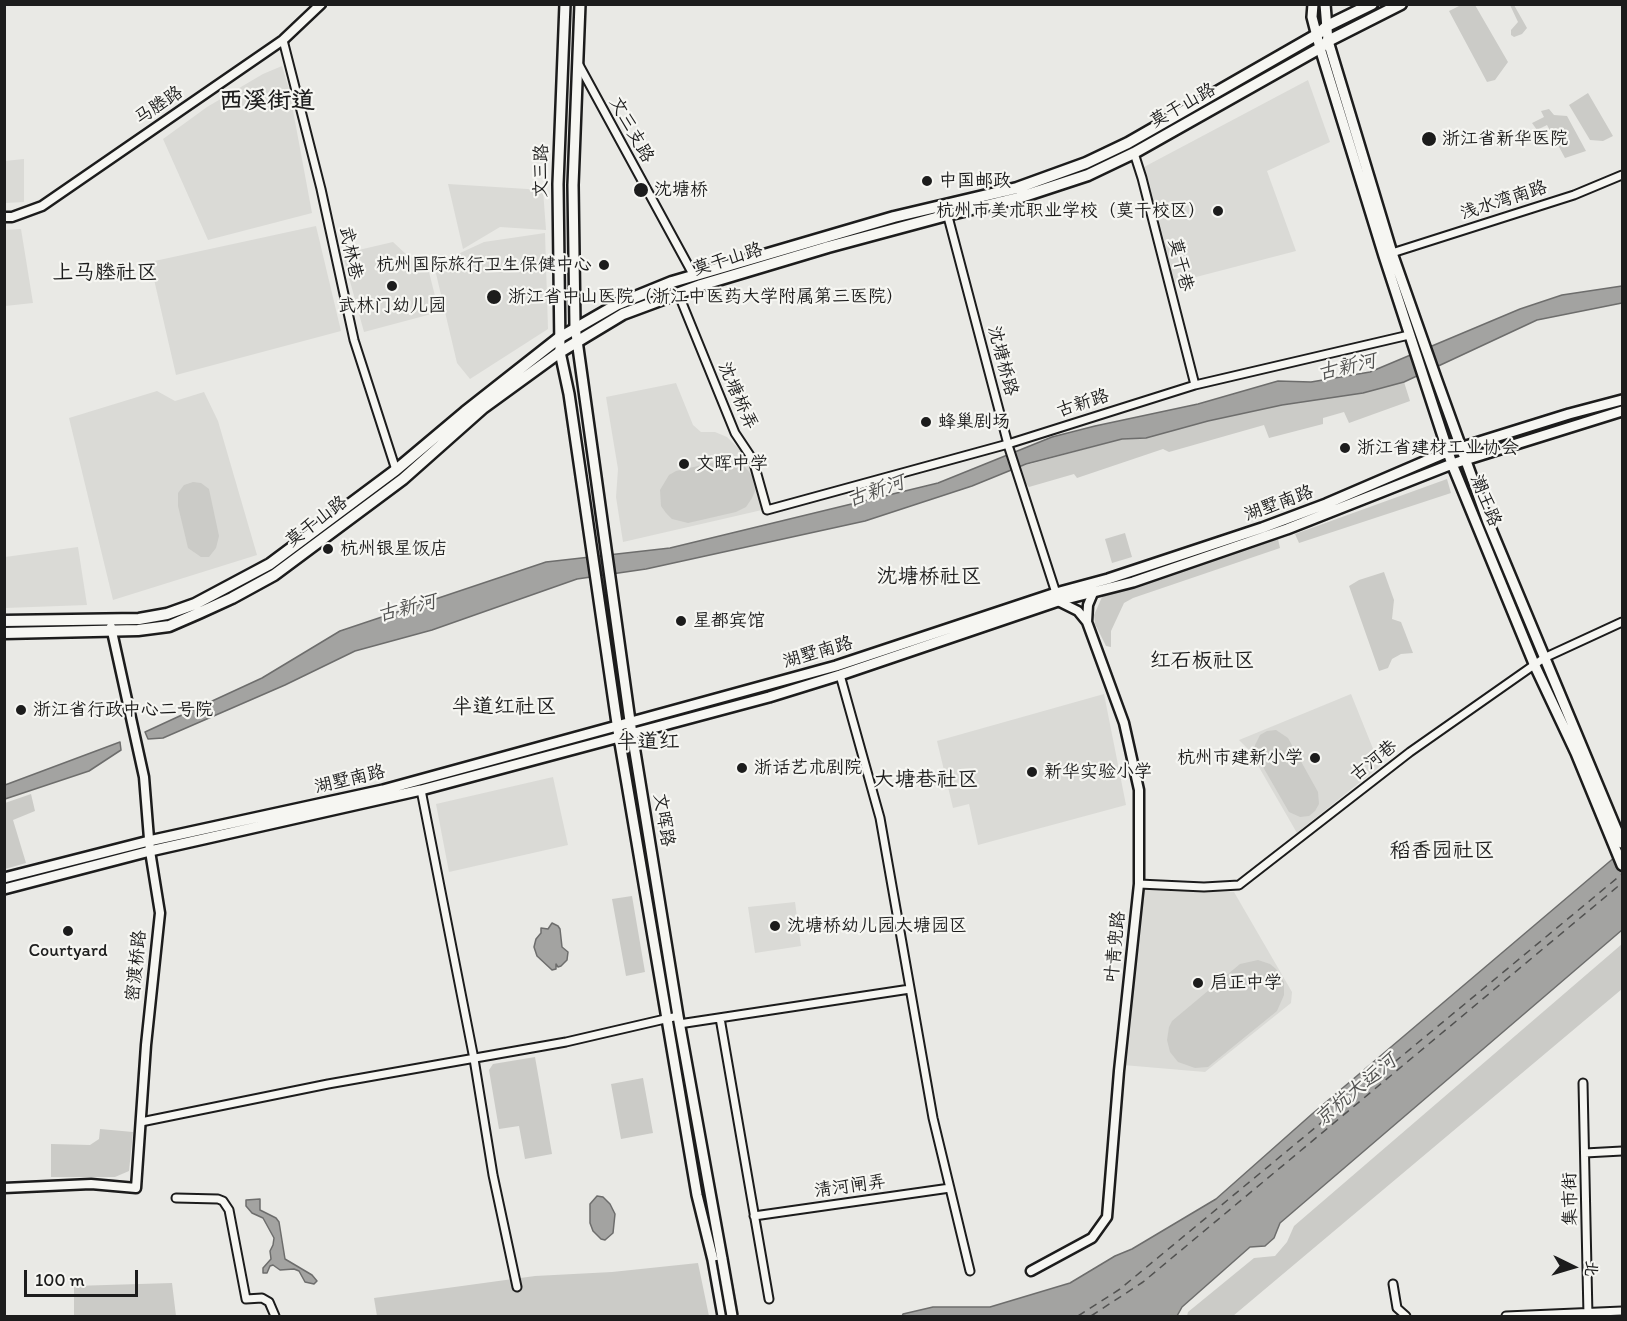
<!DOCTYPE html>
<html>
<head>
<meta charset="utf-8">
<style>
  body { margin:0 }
  #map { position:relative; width:1627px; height:1321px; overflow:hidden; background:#e9e9e5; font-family:Itim,"LXGW WenKai TC",sans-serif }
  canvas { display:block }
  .frame { position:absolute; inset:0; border:6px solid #1c1c1c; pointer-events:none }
  .north { position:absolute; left:1543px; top:1237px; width:60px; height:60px; -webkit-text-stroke:4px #f6f6f2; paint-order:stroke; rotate:95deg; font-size:16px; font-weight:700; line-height:24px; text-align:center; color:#1c1c1c }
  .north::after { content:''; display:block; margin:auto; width:21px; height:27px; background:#1c1c1c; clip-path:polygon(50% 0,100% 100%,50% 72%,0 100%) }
  .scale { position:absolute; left:24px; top:1270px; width:114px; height:27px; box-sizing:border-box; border:3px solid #1c1c1c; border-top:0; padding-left:8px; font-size:18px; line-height:21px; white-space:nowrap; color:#1c1c1c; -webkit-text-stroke:4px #f6f6f2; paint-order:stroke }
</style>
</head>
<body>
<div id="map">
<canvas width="1627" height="1321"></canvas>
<div class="frame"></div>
<div class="north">北</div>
<div class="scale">100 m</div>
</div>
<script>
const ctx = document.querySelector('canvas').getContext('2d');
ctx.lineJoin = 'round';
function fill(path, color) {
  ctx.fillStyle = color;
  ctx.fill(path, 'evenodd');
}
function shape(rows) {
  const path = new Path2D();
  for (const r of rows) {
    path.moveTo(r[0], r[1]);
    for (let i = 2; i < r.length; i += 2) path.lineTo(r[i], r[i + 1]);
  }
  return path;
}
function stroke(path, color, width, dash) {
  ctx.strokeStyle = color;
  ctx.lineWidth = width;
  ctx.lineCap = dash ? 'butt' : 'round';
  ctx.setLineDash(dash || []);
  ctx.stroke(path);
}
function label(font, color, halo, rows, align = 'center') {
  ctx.font = font + ' Itim,"LXGW WenKai TC",sans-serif';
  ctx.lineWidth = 4.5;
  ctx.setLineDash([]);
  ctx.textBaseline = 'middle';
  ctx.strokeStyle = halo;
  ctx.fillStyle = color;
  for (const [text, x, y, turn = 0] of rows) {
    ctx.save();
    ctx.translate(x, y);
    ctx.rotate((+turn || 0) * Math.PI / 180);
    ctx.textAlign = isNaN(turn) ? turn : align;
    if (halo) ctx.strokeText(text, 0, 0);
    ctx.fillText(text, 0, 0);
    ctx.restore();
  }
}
const built = shape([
  [282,66,289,89,312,213,208,240,163,139,207,107,263,74],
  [1308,80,1330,142,1267,171,1296,251,1173,283,1144,167],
  [24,159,24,202,5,203,5,161],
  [448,184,543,190,546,230,500,227,463,249],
  [316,226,341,331,176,375,150,262],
  [21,229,33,303,5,306,5,230],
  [545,233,548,329,470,379,457,363,434,265,484,242],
  [393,242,408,256,426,260,439,312,364,332,343,256,350,252],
  [676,383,693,425,701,432,715,432,727,437,749,459,762,510,623,542,616,497,618,469,606,397],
  [157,391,175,401,204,392,218,421,257,555,113,600,69,418],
  [78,547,87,605,5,608,5,557],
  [1104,694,1126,805,978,845,969,804,953,808,937,741],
  [1351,694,1380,766,1297,833,1249,750,1239,740],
  [553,777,568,845,449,872,436,804],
  [1141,888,1234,892,1292,992,1291,1003,1205,1072,1123,1065],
  [795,902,801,946,755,953,748,907]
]);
const green = shape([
  [1461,5,1475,5,1508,62,1495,80,1487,82,1449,11],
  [1510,5,1514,5,1527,28,1522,34,1514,37,1511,35,1511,30,1518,22],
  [1588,93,1613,136,1603,141,1590,140,1569,105],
  [1549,109,1554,115,1567,116,1586,151,1565,158,1547,125,1537,130,1532,123,1544,117,1541,111],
  [1404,382,1410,401,1349,423,1344,412,1323,418,1323,424,1269,438,1264,425,1169,452,1163,449,1077,478,1074,474,1029,487,1022,480,1019,467,1122,439,1146,438,1208,421,1282,405,1363,393],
  [724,460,736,460,742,463,753,477,755,491,752,498,746,507,736,512,688,523,672,519,666,513,661,506,660,490,669,475,676,471],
  [1447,479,1451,493,1299,543,1295,534],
  [193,482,201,483,209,489,219,536,216,548,209,557,201,557,188,548,178,506,178,493,184,485],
  [1125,533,1132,557,1112,563,1105,539],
  [1278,539,1280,548,1133,598,1124,603,1111,631,1111,647,1106,646,1095,624,1094,615,1102,597],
  [1384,572,1394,600,1392,619,1401,622,1413,653,1401,654,1392,659,1388,668,1379,671,1349,586,1359,580],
  [1276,730,1288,738,1318,792,1319,804,1315,811,1309,816,1300,817,1289,812,1255,753,1255,745,1260,735,1267,731],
  [31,794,35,811,13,820,26,863,5,869,5,803],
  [632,896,645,972,626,976,612,899],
  [1622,944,1622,989,1233,1316,1187,1316,1188,1312,1254,1258,1275,1256,1287,1242,1294,1226],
  [1258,960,1270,964,1276,969,1284,982,1284,995,1277,1011,1208,1067,1195,1068,1178,1062,1170,1052,1167,1040,1169,1027,1172,1021,1240,964],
  [535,1057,552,1154,525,1159,519,1126,499,1129,489,1070,493,1064],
  [643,1078,653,1133,621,1139,611,1084],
  [100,1129,133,1132,129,1171,115,1177,51,1177,51,1144,90,1145,99,1139],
  [698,1263,709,1316,377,1316,374,1298,535,1276,612,1272],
  [172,1283,176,1316,74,1316,74,1286]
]);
const water = shape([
  [1622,286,1622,303,1537,320,1404,382,1363,393,1282,405,1208,421,1146,438,1122,439,1026,464,972,486,865,521,646,569,577,579,432,630,355,651,285,685,163,738,148,739,145,732,262,678,340,631,546,562,670,548,938,483,1052,437,1095,426,1198,404,1278,381,1311,382,1370,372,1520,309,1562,295,1622,286],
  [120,742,121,750,89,771,5,799,5,785,120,742],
  [1622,851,1622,930,1280,1223,1274,1238,1265,1246,1250,1247,1182,1307,1177,1316,902,1316,903,1314,933,1307,990,1307,1070,1283,1115,1256,1132,1249,1216,1199,1312,1114,1622,851],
  [552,923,558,926,560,929,562,947,568,952,567,960,561,966,558,967,556,964,556,969,552,970,537,956,534,947,536,939,541,933,541,928,548,929,552,923],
  [597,1196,603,1197,610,1204,615,1214,613,1233,605,1240,601,1239,593,1231,590,1223,590,1204,597,1196],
  [260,1199,260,1210,276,1218,279,1222,285,1259,312,1275,317,1281,314,1284,305,1282,299,1271,294,1269,280,1270,273,1265,270,1266,267,1273,263,1273,263,1268,271,1259,270,1251,273,1245,274,1238,263,1218,252,1213,246,1206,246,1200,260,1199]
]);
const ferry = shape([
  [1078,1316,1120,1289,1622,874],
  [1091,1316,1143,1282,1622,883]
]);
const minor = shape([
  [283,40,321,189,354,340,396,470],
  [579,65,694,276],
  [1134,153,1142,178,1195,385],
  [947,213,1009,448,1056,593],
  [1392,253,1574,195,1622,175],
  [678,293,735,433,753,460,767,510,1008,444,1195,385,1409,335],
  [840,675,880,818,933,1118,970,1271],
  [421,790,474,1059,493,1175,517,1287],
  [1139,884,1204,887,1239,885,1410,752,1544,658,1622,622],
  [720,1018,769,1299],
  [679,1024,910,989],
  [1583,1083,1588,1316],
  [141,1122,328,1084,566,1042,678,1016],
  [1585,1153,1622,1151],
  [176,1198,218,1199,223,1201,229,1210,246,1299,262,1298,269,1302,275,1316],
  [754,1216,950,1188],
  [1393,1284,1397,1308,1406,1316],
  [1506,1316,1622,1311]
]);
const tertiary = shape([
  [4,217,12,217,42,206,283,40,321,4],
  [1057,596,1058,601,1078,611,1087,622],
  [4,1188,91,1184,136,1188,146,1045,160,913,150,851,144,777,111,627],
  [1031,1271,1092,1238,1107,1217,1119,1071,1139,884,1139,790,1124,723,1087,622,1088,605,1093,593]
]);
const secondary = shape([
  [565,4,558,184,560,352,569,394,619,737,697,1195,713,1260,723,1316],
  [580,4,573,185,575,326,630,721,678,1016,722,1259],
  [1313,4,1312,17,1320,48,1384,256,1452,464,1535,666,1576,753,1622,865],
  [1325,4,1328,41,1392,253,1436,378,1488,522,1622,843],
  [4,878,149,841,383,790,836,666,1056,593,1108,579,1262,528,1326,504,1447,452,1569,414,1622,400],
  [4,889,150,851,421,790,769,697,840,675,1058,601,1133,582,1287,529,1452,464,1622,411]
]);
const primary = shape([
  [4,621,139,619,167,614,195,604,270,564,396,470,465,412,559,338,618,304,672,282,894,217,1017,188,1086,163,1128,143,1318,34,1327,26,1372,4],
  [4,633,138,630,169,626,199,613,232,598,274,575,403,479,483,408,560,352,623,314,701,285,828,247,947,215,1018,198,1088,175,1134,153,1320,48,1328,41,1401,4]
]);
const secondaryBridge = shape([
  [722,1259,732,1316]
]);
const markers = [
  [1429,139,8,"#1c1c1c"],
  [927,181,6,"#1c1c1c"],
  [641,190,8,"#1c1c1c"],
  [1218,211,6,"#1c1c1c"],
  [604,265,6,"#1c1c1c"],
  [392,286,6,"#1c1c1c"],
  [494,297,8,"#1c1c1c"],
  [926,422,6,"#1c1c1c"],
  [1345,448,6,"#1c1c1c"],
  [684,464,6,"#1c1c1c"],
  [328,549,6,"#1c1c1c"],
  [681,621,6,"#1c1c1c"],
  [21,710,6,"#1c1c1c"],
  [1315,758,6,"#1c1c1c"],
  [742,768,6,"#1c1c1c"],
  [1032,772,6,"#1c1c1c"],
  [775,926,6,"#1c1c1c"],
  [68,931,6,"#1c1c1c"],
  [1198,983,6,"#1c1c1c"]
];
const streetNames = [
  ["马塍路",159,106,-34],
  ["莫干山路",1183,106,-29],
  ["文三支路",631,130,61],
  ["文三路",542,171,-89],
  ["浅水湾南路",1504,201,-18],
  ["武林巷",350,253,78],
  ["莫干山路",728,260,-17],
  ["莫干巷",1180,265,76],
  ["沈塘桥路",1002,361,75],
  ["沈塘桥弄",737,396,66],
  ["古新路",1083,404,-18],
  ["潮王路",1485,501,68],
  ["湖墅南路",1279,504,-20],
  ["莫干山路",317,522,-37],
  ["湖墅南路",818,653,-16],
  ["古河巷",1374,761,-38],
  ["湖墅南路",350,780,-13],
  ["文晖路",663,820,81],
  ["叶青兜路",1116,947,-84],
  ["密渡桥路",137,966,-84],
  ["清河闸弄",850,1187,-8],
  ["集市街",1571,1199,-91]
];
const poiNames = [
  ["浙江省新华医院",1442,139],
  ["中国邮政",939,181],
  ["沈塘桥",654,190],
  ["杭州市美术职业学校（莫干校区）",1206,211,"right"],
  ["杭州国际旅行卫生保健中心",592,265,"right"],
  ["浙江省中山医院（浙江中医药大学附属第三医院）",508,297],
  ["武林门幼儿园",392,306,"center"],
  ["蜂巢剧场",938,422],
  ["浙江省建材工业协会",1357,448],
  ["文晖中学",696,464],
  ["杭州银星饭店",340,549],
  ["星都宾馆",693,621],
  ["浙江省行政中心二号院",33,710],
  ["杭州市建新小学",1303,758,"right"],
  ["浙话艺术剧院",754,768],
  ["新华实验小学",1044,772],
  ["沈塘桥幼儿园大塘园区",787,926],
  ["Courtyard",68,951,"center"],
  ["启正中学",1210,983]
];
const waterNames = [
  ["古新河",1347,368,-13],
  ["古新河",876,492,-19],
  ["古新河",407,609,-14],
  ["京杭大运河",1356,1091,-40]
];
const quarterNames = [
  ["上马塍社区",105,274],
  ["沈塘桥社区",929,578],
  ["红石板社区",1202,662],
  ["半道红社区",504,708],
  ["半道红",648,743],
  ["大塘巷社区",926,781],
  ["稻香园社区",1442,852]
];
const districtNames = [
  ["西溪街道",267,102]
];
fill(built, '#dadad6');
fill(green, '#cbcbc7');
fill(water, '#a3a3a1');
stroke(water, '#6d6d6c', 1.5);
stroke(ferry, '#525251', 1.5, [8, 6]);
stroke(minor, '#1c1c1c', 11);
stroke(tertiary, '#1c1c1c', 13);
stroke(secondary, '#1c1c1c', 14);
stroke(primary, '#1c1c1c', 15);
stroke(minor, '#f6f6f2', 7);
stroke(tertiary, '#f6f6f2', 8);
stroke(secondary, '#f6f6f2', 9);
stroke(primary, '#f6f6f2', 10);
stroke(secondaryBridge, '#1c1c1c', 14, []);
stroke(secondaryBridge, '#f6f6f2', 9);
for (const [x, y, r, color] of markers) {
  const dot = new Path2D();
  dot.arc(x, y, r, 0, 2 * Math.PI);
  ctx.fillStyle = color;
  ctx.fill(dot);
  stroke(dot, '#f6f6f2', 2);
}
label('18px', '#1c1c1c', '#f6f6f2', streetNames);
label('18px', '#1c1c1c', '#f6f6f2', poiNames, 'left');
label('italic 20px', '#525251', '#f6f6f2', waterNames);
label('21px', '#1c1c1c', '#f6f6f2', quarterNames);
label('bold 24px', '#1c1c1c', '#f6f6f2', districtNames);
</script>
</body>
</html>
